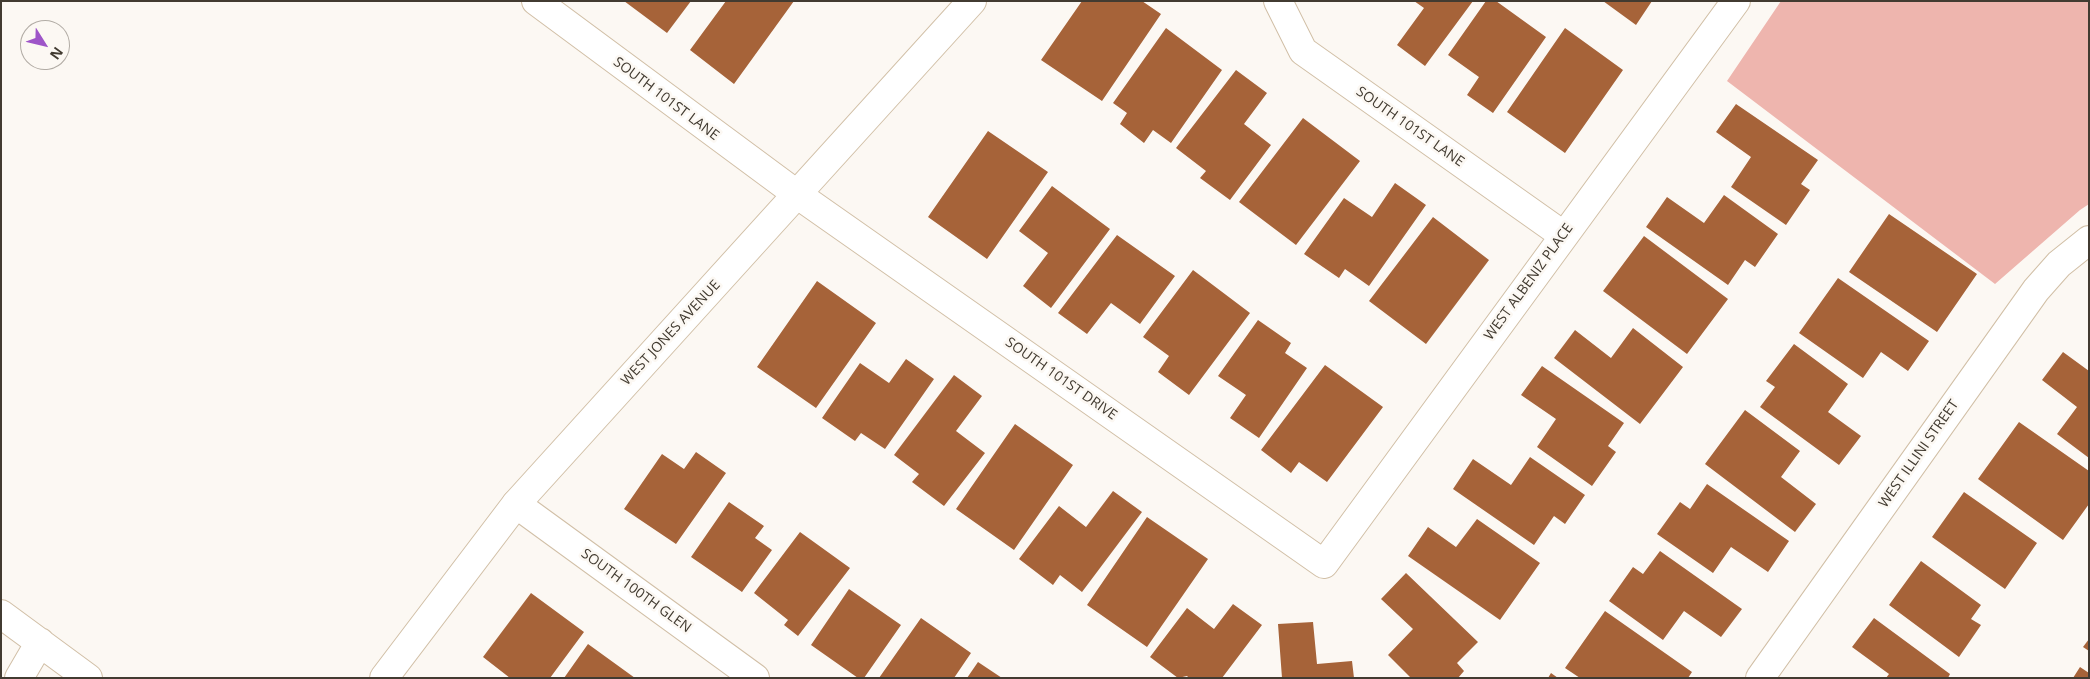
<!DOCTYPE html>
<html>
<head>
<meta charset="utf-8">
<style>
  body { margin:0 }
  #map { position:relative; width:2090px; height:679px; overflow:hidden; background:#fcf8f3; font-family:"Open Sans",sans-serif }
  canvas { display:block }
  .frame { position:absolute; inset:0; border:2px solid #423b31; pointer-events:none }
  .north { position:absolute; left:20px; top:20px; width:50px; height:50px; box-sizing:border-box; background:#fcf8f3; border:1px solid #b2aca5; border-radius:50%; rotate:126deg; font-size:14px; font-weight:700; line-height:20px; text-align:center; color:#423b31 }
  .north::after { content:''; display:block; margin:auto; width:18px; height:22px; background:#9e55c8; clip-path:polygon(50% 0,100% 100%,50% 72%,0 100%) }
</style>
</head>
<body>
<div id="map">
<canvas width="2090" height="679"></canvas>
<div class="frame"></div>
<div class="north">N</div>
</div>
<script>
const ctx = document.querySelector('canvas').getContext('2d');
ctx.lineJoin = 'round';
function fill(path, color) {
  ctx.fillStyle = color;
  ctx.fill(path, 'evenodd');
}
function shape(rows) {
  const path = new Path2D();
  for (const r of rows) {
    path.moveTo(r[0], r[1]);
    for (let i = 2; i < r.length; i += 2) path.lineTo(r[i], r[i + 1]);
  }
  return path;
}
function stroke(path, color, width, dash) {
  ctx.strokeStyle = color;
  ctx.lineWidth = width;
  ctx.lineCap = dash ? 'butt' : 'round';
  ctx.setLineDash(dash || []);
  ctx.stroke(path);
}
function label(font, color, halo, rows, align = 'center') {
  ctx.font = font + ' "Open Sans",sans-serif';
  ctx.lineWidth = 5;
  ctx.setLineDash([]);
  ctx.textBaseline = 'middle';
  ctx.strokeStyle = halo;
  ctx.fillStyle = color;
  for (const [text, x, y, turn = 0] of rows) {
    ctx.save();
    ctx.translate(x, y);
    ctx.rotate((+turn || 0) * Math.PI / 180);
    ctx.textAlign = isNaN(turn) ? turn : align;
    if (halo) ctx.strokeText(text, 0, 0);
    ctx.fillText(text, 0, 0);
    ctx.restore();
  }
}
const green = shape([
  [1781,1,2089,1,2089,204,2080,210,1995,284,1727,81]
]);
const building = shape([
  [624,1,691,1,667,33],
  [726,1,794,1,734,84,690,50],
  [1082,1,1142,1,1161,14,1102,101,1041,60],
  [1414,1,1473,1,1425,66,1397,45,1424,8],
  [1486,1,1496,1,1546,37,1493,113,1467,95,1479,77,1448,55],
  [1603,1,1652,1,1636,25],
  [1166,28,1222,70,1171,143,1153,130,1144,143,1120,124,1127,113,1113,103],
  [1565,28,1623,70,1565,153,1507,112],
  [1236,70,1267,93,1244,124,1271,145,1230,200,1200,178,1206,171,1176,148],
  [1736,104,1818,160,1801,184,1810,190,1786,225,1731,187,1751,157,1716,132],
  [1303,118,1360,161,1296,245,1239,202],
  [988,131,1048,172,987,259,928,217],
  [1395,183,1426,205,1369,286,1345,269,1339,278,1304,254,1344,198,1372,217],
  [1052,186,1110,229,1051,308,1023,286,1048,253,1019,231],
  [1724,195,1778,234,1755,267,1745,260,1728,285,1646,227,1667,197,1704,223],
  [1889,214,1977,274,1937,332,1849,272],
  [1433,217,1489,260,1426,344,1369,301],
  [1117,235,1175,276,1140,324,1111,303,1087,334,1058,313],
  [1644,236,1728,299,1687,354,1603,291],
  [1193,270,1250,313,1189,395,1158,372,1169,356,1143,337],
  [1838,278,1929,341,1908,371,1881,352,1863,378,1799,333],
  [817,281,876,323,816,408,757,367],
  [1258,320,1291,343,1285,353,1307,368,1259,438,1230,418,1246,395,1218,376],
  [1633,328,1683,367,1640,424,1554,358,1575,330,1611,358],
  [1794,344,1848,384,1828,412,1861,436,1839,465,1760,407,1775,387,1766,381],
  [2063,352,2089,371,2089,458,2057,434,2077,407,2042,380],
  [906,359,934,379,885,449,861,433,855,441,822,418,860,363,889,383],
  [1325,365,1383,407,1327,482,1299,462,1291,473,1261,450],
  [1542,366,1624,423,1608,446,1616,452,1592,486,1537,447,1556,419,1521,395],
  [954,375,982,396,956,431,985,453,944,506,912,482,919,474,894,455],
  [1745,410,1800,451,1781,477,1816,504,1795,532,1705,464],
  [2019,422,2089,471,2089,504,2063,540,1978,479],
  [1015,424,1073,465,1014,550,956,509],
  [696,452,726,473,676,544,624,509,662,454,684,469],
  [1530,457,1585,495,1565,524,1554,516,1534,545,1453,489,1473,459,1511,485],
  [1707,484,1789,541,1768,572,1731,547,1713,573,1657,534,1680,502,1690,509],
  [1113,491,1142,512,1082,592,1060,575,1053,585,1019,559,1059,506,1086,527],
  [1964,492,2037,543,2005,589,1932,537],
  [729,502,764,526,755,538,772,550,742,592,691,557],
  [1147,517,1208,559,1147,647,1087,605],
  [1477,519,1540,563,1500,620,1408,556,1428,527,1456,547],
  [800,532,850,568,798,636,784,625,788,620,754,593],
  [1660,551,1742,609,1721,637,1684,611,1663,640,1609,601,1633,567,1643,574],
  [1921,561,1981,605,1971,619,1981,625,1959,657,1889,605],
  [1406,573,1478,642,1457,663,1464,671,1458,678,1411,678,1388,655,1413,629,1381,599],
  [849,589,901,625,864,678,858,678,811,645],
  [531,593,584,632,550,678,510,678,483,657],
  [1233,604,1262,625,1222,678,1189,678,1187,676,1178,678,1150,657,1187,608,1214,629],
  [1605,611,1692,672,1688,678,1580,678,1565,668],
  [921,618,971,653,954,678,879,678],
  [1874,618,1950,674,1948,678,1886,678,1889,674,1852,647],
  [1313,622,1317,664,1352,661,1354,678,1282,678,1278,624],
  [2089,639,2089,651,2083,647],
  [588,644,635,678,564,678],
  [978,662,1002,678,967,678],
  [2080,667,2089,673,2089,678,2073,678],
  [1551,673,1558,678,1548,678]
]);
const minor = shape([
  [536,1,798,195,1324,564,1736,1],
  [1278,1,1303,51,1563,235],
  [516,504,755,678],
  [1,614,88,678],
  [19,678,40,642],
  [1760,678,2036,290,2059,264,2089,240]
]);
const tertiary = shape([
  [384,678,516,504,972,1]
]);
const streetNames = [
  ["SOUTH 101ST LANE",666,99,37],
  ["SOUTH 101ST LANE",1410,127,35],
  ["WEST ALBENIZ PLACE",1529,282,-54],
  ["WEST JONES AVENUE",671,333,-47],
  ["SOUTH 101ST DRIVE",1061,379,35],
  ["WEST ILLINI STREET",1919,454,-55],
  ["SOUTH 100TH GLEN",636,591,36]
];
fill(green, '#eeb5ae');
fill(building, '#a66339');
stroke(minor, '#d1bfa6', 30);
stroke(tertiary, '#d1bfa6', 30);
stroke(minor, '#fff', 28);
stroke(tertiary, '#fff', 28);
label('14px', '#423b31', '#fcf8f3', streetNames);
</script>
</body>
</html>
